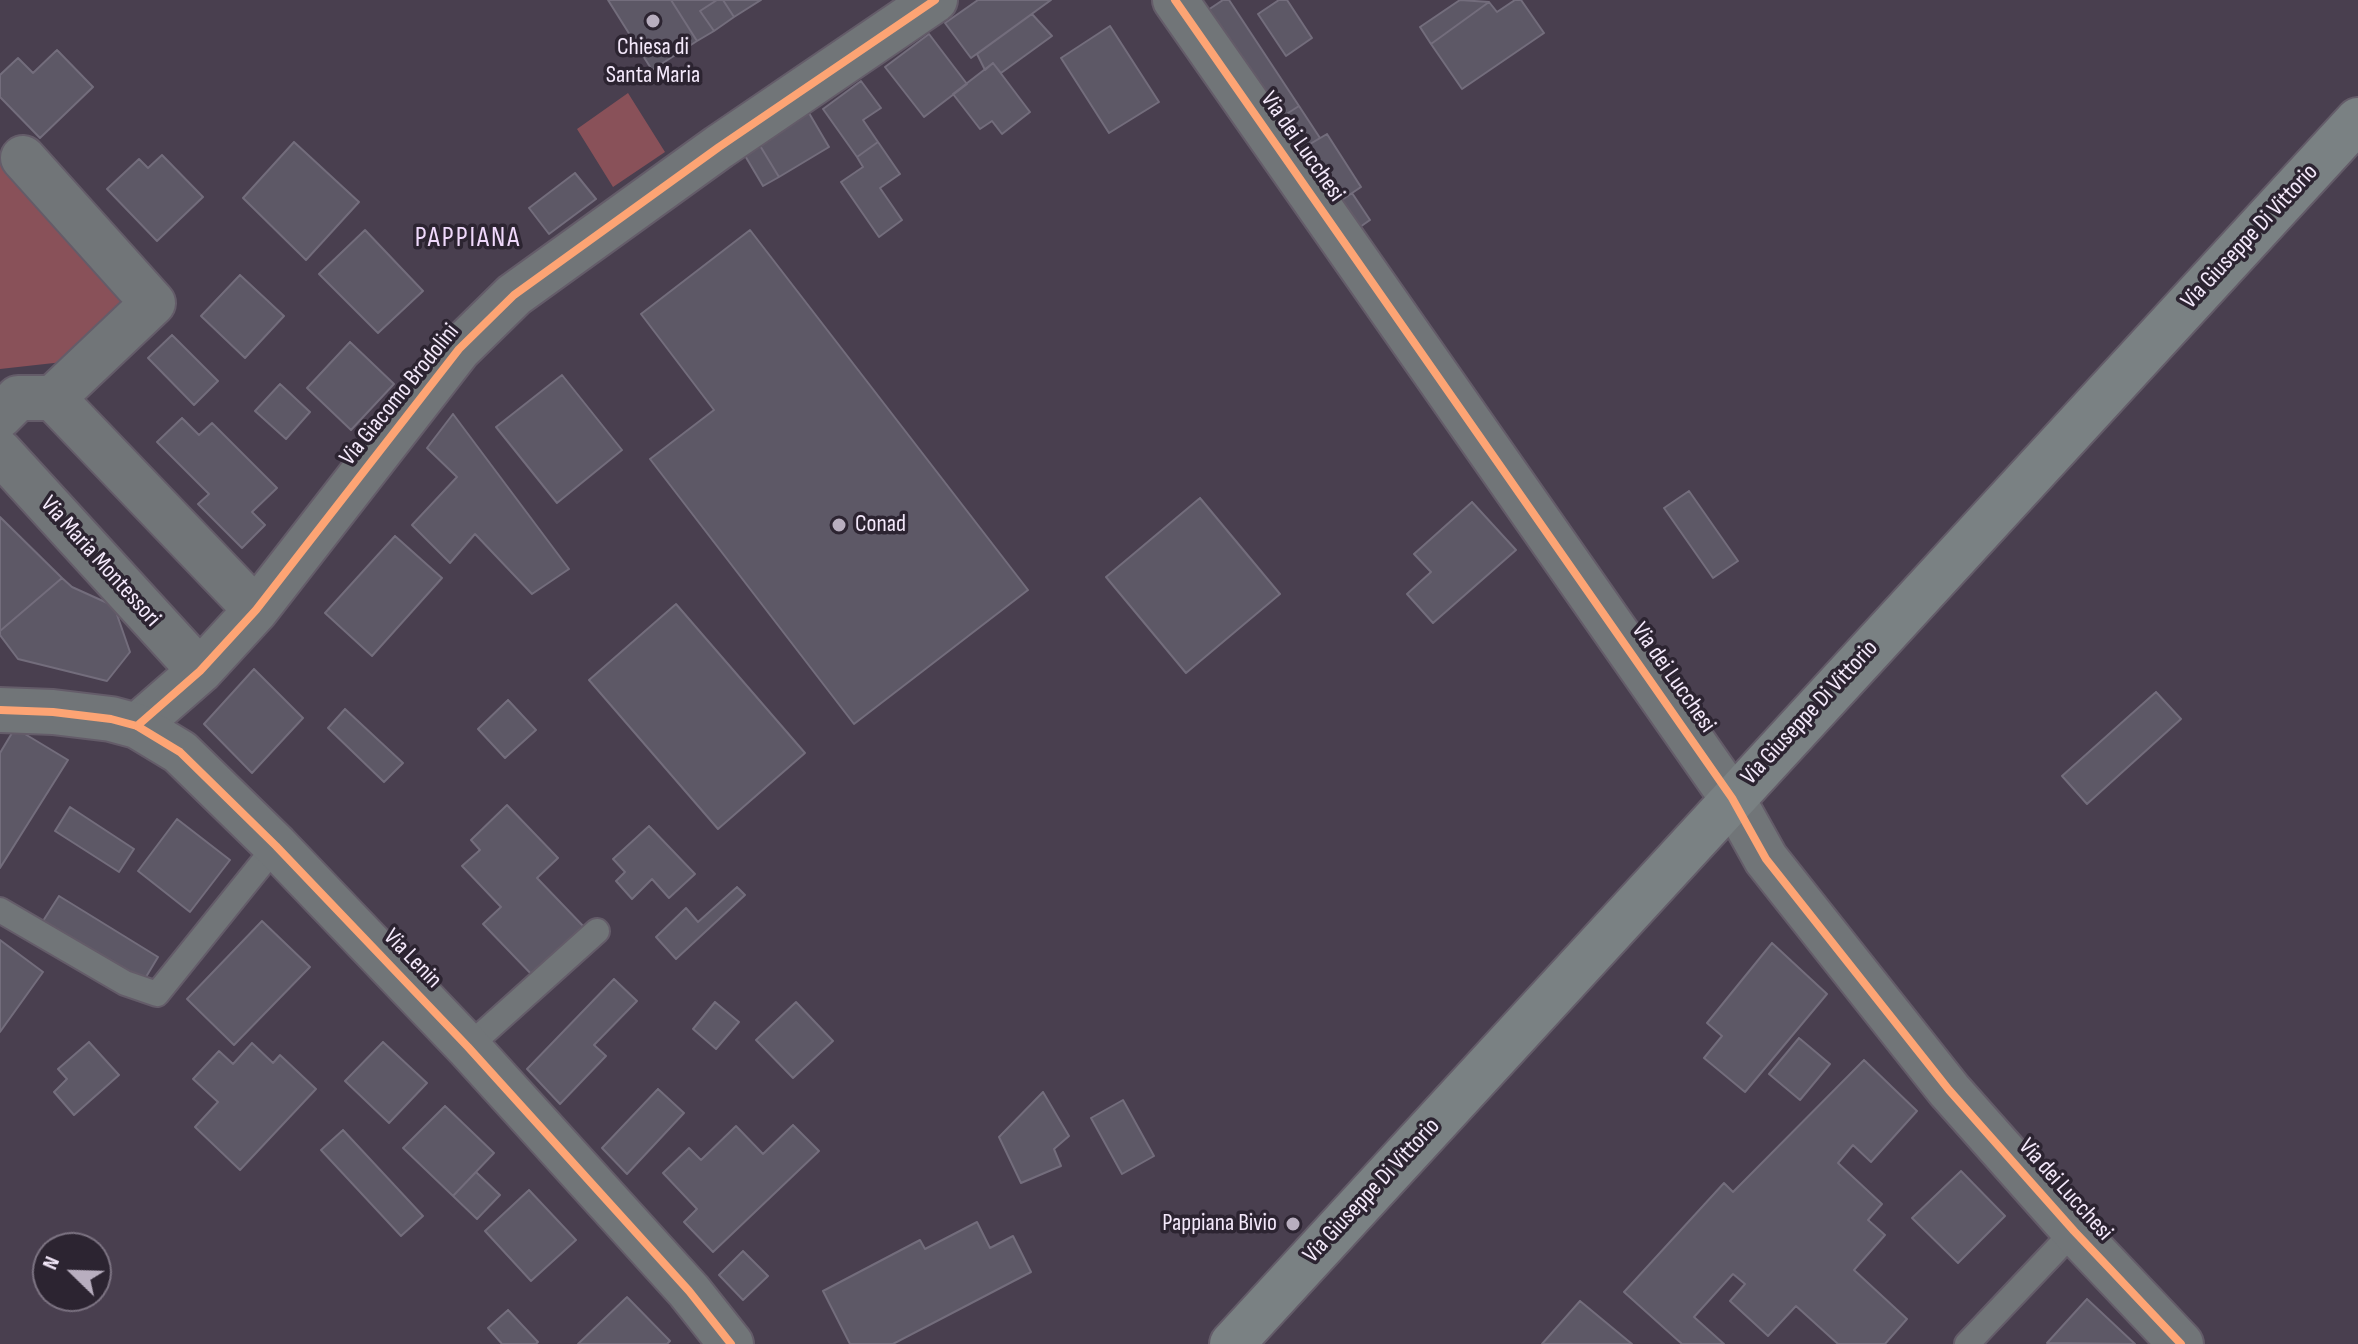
<!DOCTYPE html>
<html>
<head>
<meta charset="utf-8">
<style>
  body { margin:0 }
  #map { position:relative; width:2358px; height:1344px; overflow:hidden; background:#493f4f; font-family:"Sofia Sans Condensed",sans-serif }
  canvas { display:block }
  .north { position:absolute; left:32px; top:1232px; width:80px; height:80px; box-sizing:border-box; background:#2c2431; border:2px solid #7c7382; border-radius:50%; rotate:293deg; font-size:22px; font-weight:700; line-height:32px; text-align:center; color:#f4e9fb }
  .north::after { content:''; display:block; margin:auto; width:28px; height:36px; background:#b8aebf; clip-path:polygon(50% 0,100% 100%,50% 72%,0 100%) }
</style>
</head>
<body>
<div id="map">
<canvas width="2358" height="1344"></canvas>
<div class="north">N</div>
</div>
<script>
const ctx = document.querySelector('canvas').getContext('2d');
ctx.lineJoin = 'round';
function fill(path, color) {
  ctx.fillStyle = color;
  ctx.fill(path, 'evenodd');
}
function shape(rows) {
  const path = new Path2D();
  for (const r of rows) {
    path.moveTo(r[0], r[1]);
    for (let i = 2; i < r.length; i += 2) path.lineTo(r[i], r[i + 1]);
  }
  return path;
}
function stroke(path, color, width, dash) {
  ctx.strokeStyle = color;
  ctx.lineWidth = width;
  ctx.lineCap = dash ? 'butt' : 'round';
  ctx.setLineDash(dash || []);
  ctx.stroke(path);
}
function label(font, color, halo, rows, align = 'center') {
  ctx.font = font + ' "Sofia Sans Condensed",sans-serif';
  ctx.lineWidth = 7;
  ctx.setLineDash([]);
  ctx.textBaseline = 'middle';
  ctx.strokeStyle = halo;
  ctx.fillStyle = color;
  for (const [text, x, y, turn = 0] of rows) {
    ctx.save();
    ctx.translate(x, y);
    ctx.rotate((+turn || 0) * Math.PI / 180);
    ctx.textAlign = isNaN(turn) ? turn : align;
    if (halo) ctx.strokeText(text, 0, 0);
    ctx.fillText(text, 0, 0);
    ctx.restore();
  }
}
const green = shape([
  [628,93,665,152,613,187,577,129],
  [0,164,130,299,63,362,0,369]
]);
const building = shape([
  [608,0,671,0,697,41,652,70,608,0],
  [671,0,717,0,700,11,714,31,697,41,671,0],
  [717,0,723,0,734,17,714,31,700,11,717,0],
  [723,0,761,0,734,17,723,0],
  [978,0,1051,0,971,58,945,23,978,0],
  [1223,0,1229,0,1299,106,1274,122,1202,14,1223,0],
  [1279,0,1287,0,1312,38,1286,56,1258,14,1279,0],
  [1460,0,1489,2,1431,44,1420,27,1460,0],
  [1515,0,1521,0,1544,33,1462,89,1431,44,1489,2,1497,12,1515,0],
  [1032,14,1052,36,1001,73,993,63,985,70,977,54,1032,14],
  [1110,26,1159,102,1109,133,1061,58,1110,26],
  [929,34,967,84,924,117,885,67,929,34],
  [57,50,93,87,40,138,0,97,0,75,18,58,33,73,57,50],
  [993,63,1030,112,1002,134,992,121,980,129,953,94,993,63],
  [861,81,881,108,863,120,878,142,857,157,823,109,861,81],
  [1299,106,1320,138,1295,153,1274,122,1299,106],
  [809,113,829,147,779,177,759,144,809,113],
  [1327,134,1361,187,1330,208,1295,153,1327,134],
  [294,142,359,202,306,260,243,198,294,142],
  [878,142,900,174,880,188,902,220,879,237,841,182,863,167,857,157,878,142],
  [759,144,779,177,763,186,744,154,759,144],
  [162,155,203,197,157,241,107,189,139,159,148,168,162,155],
  [575,173,596,199,549,234,529,208,575,173],
  [1352,193,1370,220,1347,236,1330,208,1352,193],
  [365,230,423,291,378,333,319,274,365,230],
  [750,230,1028,590,854,724,650,459,714,410,641,314,750,230],
  [240,275,284,316,245,358,201,316,240,275],
  [172,335,218,381,194,405,148,358,172,335],
  [350,342,394,384,351,430,307,388,350,342],
  [562,375,622,450,557,503,496,427,562,375],
  [280,384,310,412,286,439,255,411,280,384],
  [453,414,569,569,532,594,475,534,450,563,412,525,457,477,427,448,453,414],
  [182,418,199,435,212,423,277,488,252,512,265,525,242,548,198,504,209,494,157,442,182,418],
  [1689,491,1738,561,1713,578,1664,508,1689,491],
  [1200,498,1280,594,1186,673,1106,577,1200,498],
  [1472,502,1516,550,1433,623,1407,594,1431,572,1414,554,1472,502],
  [0,517,62,578,0,631,0,517],
  [395,536,442,578,372,656,325,613,395,536],
  [62,578,72,587,114,606,130,652,107,681,18,659,0,635,0,631,62,578],
  [676,604,805,753,718,829,589,680,676,604],
  [254,669,303,718,252,773,204,724,254,669],
  [2156,692,2181,719,2087,804,2062,776,2156,692],
  [508,700,536,730,505,758,478,729,508,700],
  [345,709,403,763,384,782,328,728,345,709],
  [15,728,68,760,0,868,0,753,15,728],
  [507,805,558,858,537,878,586,929,535,978,483,924,501,907,462,866,480,850,471,840,507,805],
  [70,807,134,849,119,872,55,831,70,807],
  [177,819,230,860,190,912,138,871,177,819],
  [649,826,695,874,669,898,652,879,632,899,616,881,625,872,613,859,649,826],
  [737,887,745,895,676,959,656,937,686,908,698,922,737,887],
  [59,896,158,957,143,982,43,921,59,896],
  [262,921,310,967,234,1045,187,999,262,921],
  [0,940,43,972,0,1032,0,940],
  [1772,943,1827,994,1745,1092,1704,1058,1722,1036,1707,1023,1772,943],
  [614,979,637,1001,594,1045,606,1056,560,1104,527,1069,614,979],
  [715,1002,739,1022,716,1049,693,1029,715,1002],
  [796,1002,833,1041,793,1078,756,1040,796,1002],
  [1799,1038,1830,1064,1800,1100,1769,1074,1799,1038],
  [89,1042,119,1075,74,1115,54,1092,67,1079,58,1069,89,1042],
  [383,1042,427,1083,389,1123,345,1081,383,1042],
  [252,1043,273,1063,280,1055,316,1089,240,1170,195,1127,218,1102,193,1079,219,1051,233,1064,252,1043],
  [1864,1060,1917,1111,1871,1162,1853,1145,1838,1163,1882,1204,1868,1220,1885,1235,1854,1270,1907,1319,1885,1344,1838,1344,1796,1306,1768,1336,1730,1301,1745,1284,1733,1274,1694,1317,1724,1344,1682,1344,1624,1292,1724,1183,1733,1192,1864,1060],
  [658,1089,684,1113,627,1174,602,1148,658,1089],
  [1043,1092,1069,1136,1054,1149,1061,1166,1021,1183,999,1137,1043,1092],
  [1123,1100,1154,1156,1122,1174,1091,1118,1123,1100],
  [445,1106,494,1153,453,1196,403,1148,445,1106],
  [793,1125,819,1151,713,1252,684,1222,697,1209,663,1173,689,1148,701,1160,736,1126,763,1154,793,1125],
  [343,1130,423,1216,401,1236,321,1150,343,1130],
  [1961,1171,2005,1216,1958,1263,1912,1218,1961,1171],
  [476,1172,500,1195,477,1219,453,1196,476,1172],
  [529,1190,576,1240,531,1281,485,1231,529,1190],
  [977,1222,990,1248,1013,1236,1031,1272,893,1344,850,1344,823,1291,920,1240,925,1249,977,1222],
  [743,1251,768,1276,743,1300,719,1275,743,1251],
  [627,1297,670,1341,667,1344,578,1344,627,1297],
  [2087,1299,2135,1344,2047,1343,2087,1299],
  [1580,1301,1632,1344,1542,1344,1580,1301],
  [508,1310,538,1342,536,1344,502,1344,488,1328,508,1310]
]);
const service = shape([
  [0,910,125,983,157,994,276,846],
  [468,1047,597,931],
  [1967,1344,2074,1231]
]);
const minor = shape([
  [1175,0,1732,798,1766,859,1949,1090,2074,1231,2181,1344],
  [23,158,153,303,53,398],
  [0,416,18,398,53,398,256,610],
  [0,452,200,671],
  [137,726,200,671,256,610,459,349,514,295,719,147,935,0]
]);
const tertiary = shape([
  [0,710,53,712,111,719,137,726,180,752,276,846,468,1047,689,1291,731,1344]
]);
const secondary = shape([
  [1232,1344,2358,120]
]);
const cycleway = shape([
  [1175,0,1732,798,1766,859,1949,1090,2074,1231,2181,1344],
  [0,710,53,712,111,719,137,726,180,752,276,846,468,1047,689,1291,731,1344],
  [137,726,200,671,256,610,459,349,514,295,719,147,935,0]
]);
const markers = [
  [653,21,8,"#b8aebf"],
  [839,525,8,"#b8aebf"],
  [1293,1224,8,"#b8aebf"]
];
const poiNames = [
  ["Chiesa di",653,48],
  ["Santa Maria",653,76],
  ["Conad",855,525,"left"],
  ["Pappiana Bivio",1277,1224,"right"]
];
const streetNames = [
  ["Via dei Lucchesi",1302,147,55],
  ["Via Giuseppe Di Vittorio",2250,237,-47],
  ["Via Giacomo Brodolini",400,395,-51],
  ["Via Maria Montessori",100,562,48],
  ["Via dei Lucchesi",1673,678,55],
  ["Via Giuseppe Di Vittorio",1810,713,-47],
  ["Via Lenin",412,959,46],
  ["Via dei Lucchesi",2065,1190,48],
  ["Via Giuseppe Di Vittorio",1372,1191,-47]
];
const quarterNames = [
  ["PAPPIANA",468,239]
];
fill(green, '#895159');
fill(building, '#5d5866');
stroke(building, '#736d7c', 2);
stroke(service, '#645c69', 28);
stroke(minor, '#645c69', 48);
stroke(tertiary, '#645c69', 48);
stroke(secondary, '#645c69', 48);
stroke(service, '#717578', 24);
stroke(minor, '#717578', 44);
stroke(tertiary, '#717578', 44);
stroke(secondary, '#7a8183', 44);
stroke(cycleway, '#fda474', 8);
for (const [x, y, r, color] of markers) {
  const dot = new Path2D();
  dot.arc(x, y, r, 0, 2 * Math.PI);
  ctx.fillStyle = color;
  ctx.fill(dot);
  stroke(dot, '#2c2431', 3);
}
label('24px', '#f4e9fb', '#2c2431', poiNames);
label('24px', '#f4e9fb', '#2c2431', streetNames);
ctx.letterSpacing = '2px';
label('28px', '#f0d9fc', '#2c2431', quarterNames);
ctx.letterSpacing = '0px';
</script>
</body>
</html>
